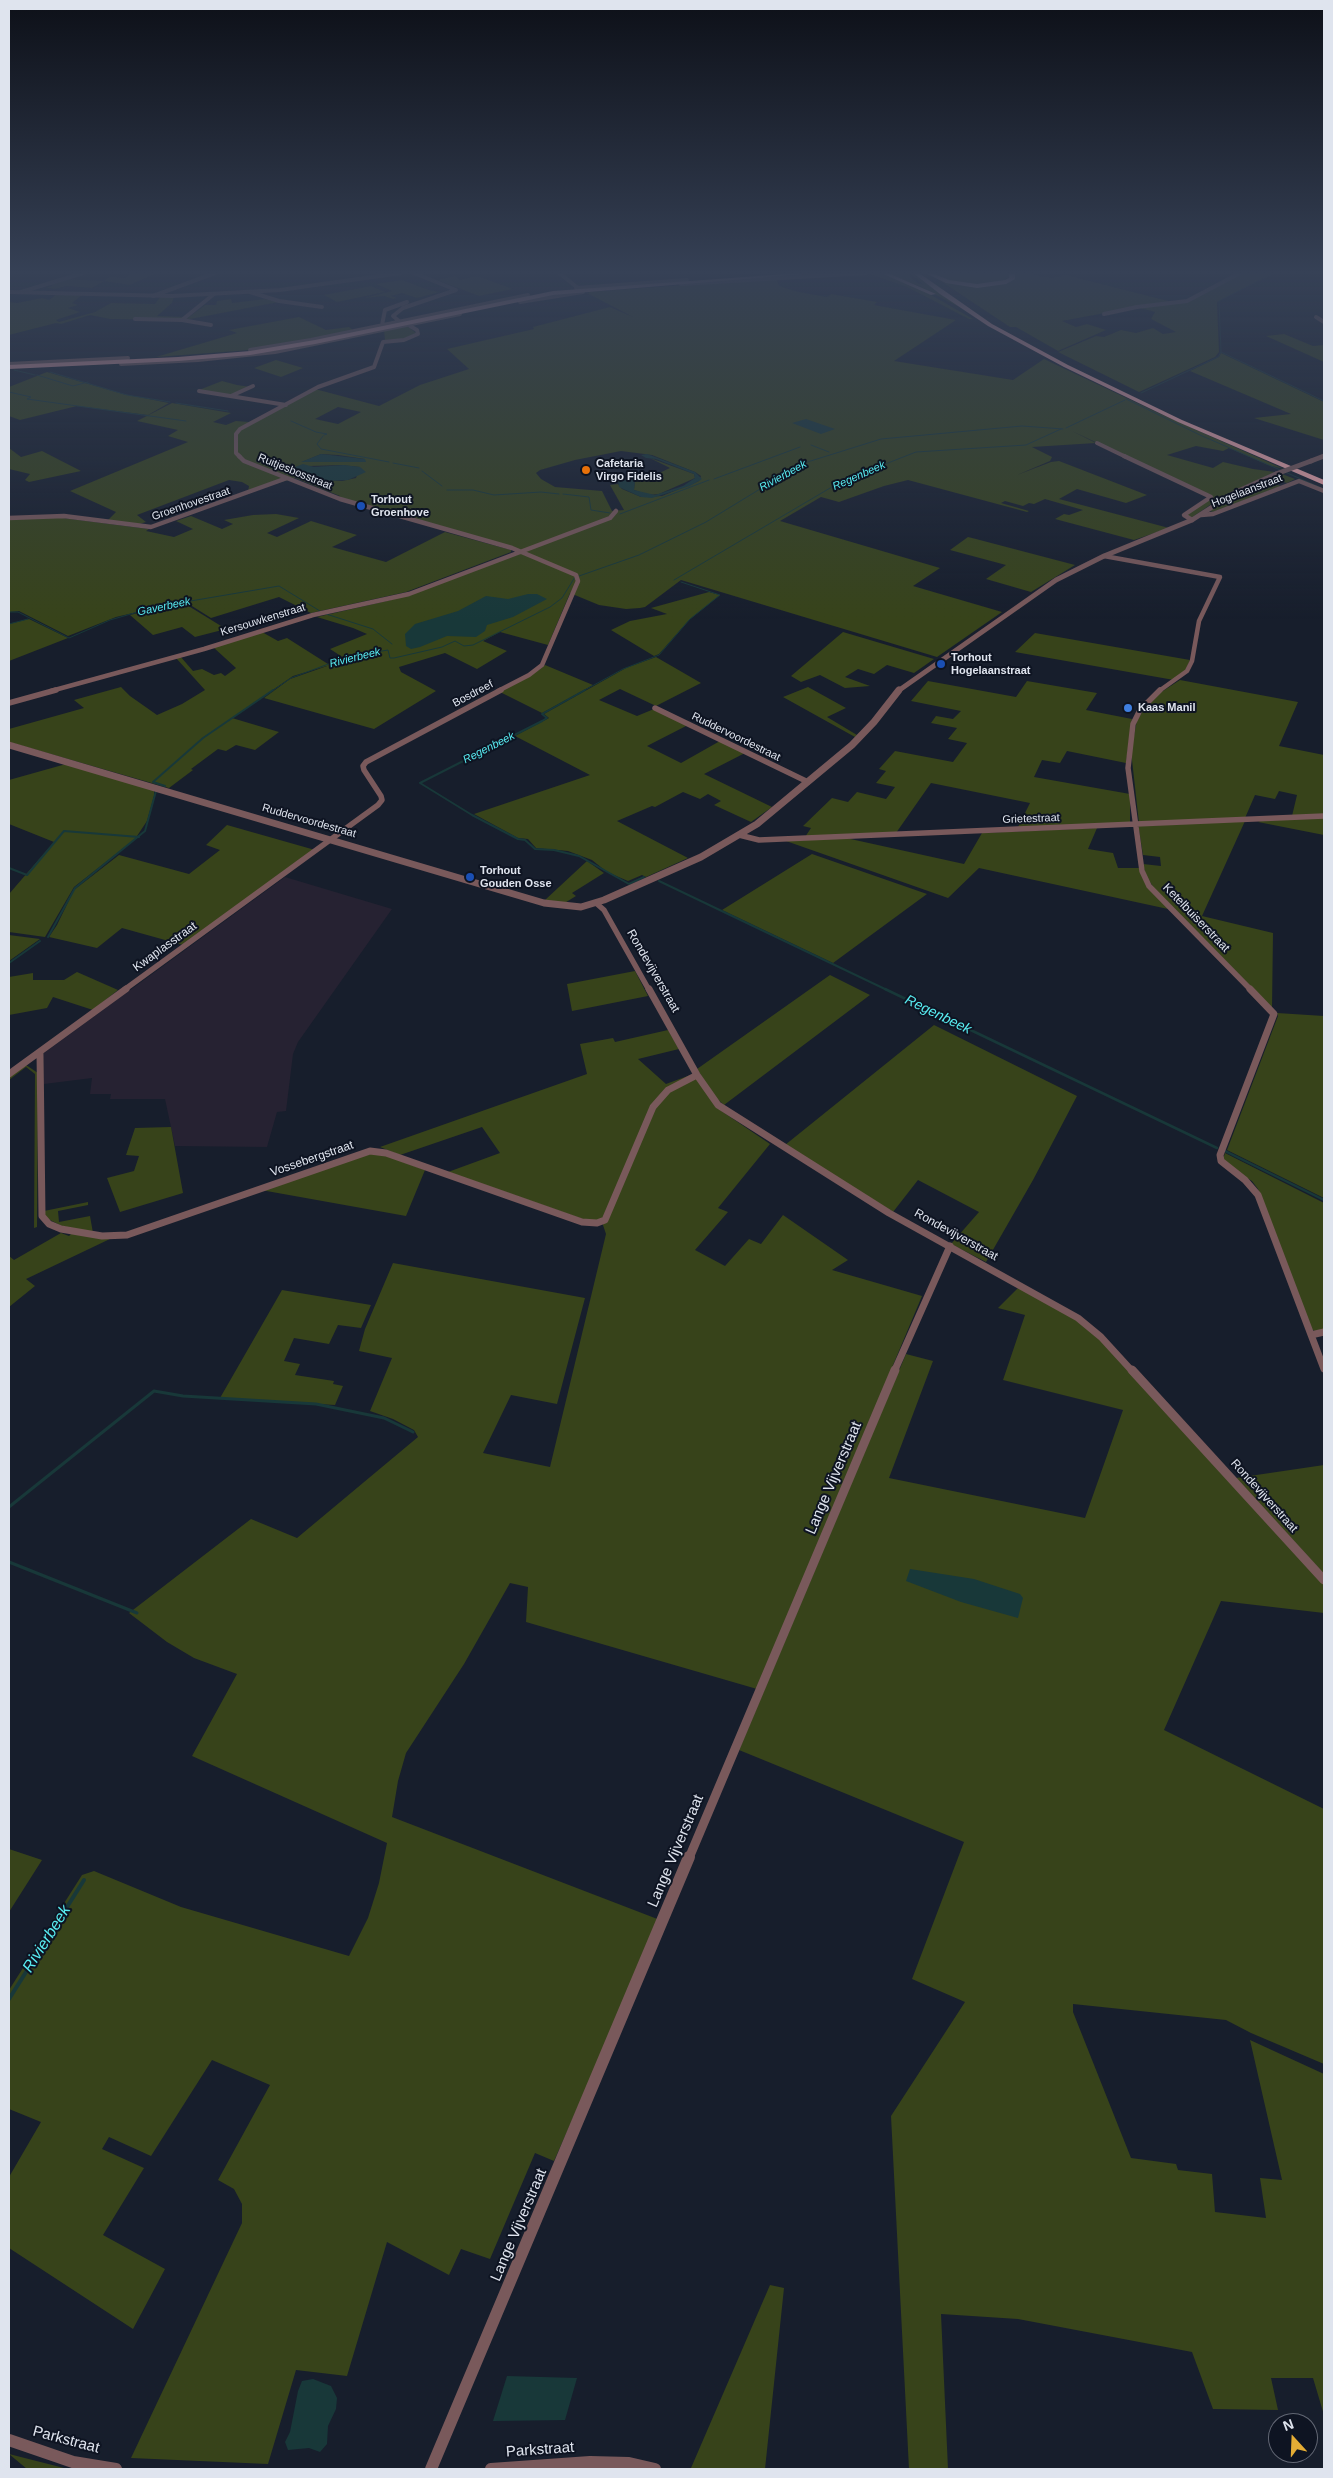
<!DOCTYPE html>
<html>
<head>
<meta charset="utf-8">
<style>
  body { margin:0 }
  #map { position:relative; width:1333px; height:2478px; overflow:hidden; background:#171e2c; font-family:Helvetica,sans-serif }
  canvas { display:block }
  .frame { position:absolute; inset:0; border:10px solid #dfe4ee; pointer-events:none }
  .north { position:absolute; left:1268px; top:2413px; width:50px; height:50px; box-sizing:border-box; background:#0e1422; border:1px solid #626774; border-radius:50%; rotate:340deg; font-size:14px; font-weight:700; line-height:20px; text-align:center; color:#dfe4ee }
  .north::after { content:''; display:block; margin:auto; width:18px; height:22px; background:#e5ad35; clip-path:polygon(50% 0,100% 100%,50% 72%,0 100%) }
</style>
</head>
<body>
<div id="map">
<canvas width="1333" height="2478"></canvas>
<div class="frame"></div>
<div class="north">N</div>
</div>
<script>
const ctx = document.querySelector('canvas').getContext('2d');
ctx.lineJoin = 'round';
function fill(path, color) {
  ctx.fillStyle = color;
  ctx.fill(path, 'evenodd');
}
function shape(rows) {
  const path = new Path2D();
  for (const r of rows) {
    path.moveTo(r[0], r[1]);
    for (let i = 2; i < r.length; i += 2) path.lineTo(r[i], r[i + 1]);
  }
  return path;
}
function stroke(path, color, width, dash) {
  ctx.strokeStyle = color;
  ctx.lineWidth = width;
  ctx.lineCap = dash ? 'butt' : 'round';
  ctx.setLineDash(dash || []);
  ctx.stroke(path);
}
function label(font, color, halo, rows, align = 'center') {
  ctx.font = font + ' Helvetica,sans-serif';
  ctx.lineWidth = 4;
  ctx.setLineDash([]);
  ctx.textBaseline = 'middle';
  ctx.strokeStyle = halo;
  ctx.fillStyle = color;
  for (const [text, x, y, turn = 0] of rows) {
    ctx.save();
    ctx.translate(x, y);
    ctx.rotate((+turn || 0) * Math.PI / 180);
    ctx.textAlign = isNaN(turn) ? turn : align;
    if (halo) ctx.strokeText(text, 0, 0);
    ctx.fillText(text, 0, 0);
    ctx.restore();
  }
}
const industrial = shape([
  [285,877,392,909,298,1042,293,1054,286,1111,277,1112,267,1147,175,1146,165,1099,110,1099,111,1094,90,1094,92,1078,44,1084,44,1053]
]);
const green = shape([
  [132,273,156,273,130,285,104,281,92,288,66,286,56,289,46,288,53,285,50,284,65,279,104,281,110,277,125,278],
  [868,273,880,273,919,288,973,319,969,319,907,287],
  [886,273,907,273,917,283,924,285,910,273,912,273,959,307,921,287],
  [932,273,1009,273,1011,276,998,283,975,285,949,281],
  [1013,273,1032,273,1033,275,1051,278,1066,275,1176,303,1188,302,1242,273,1273,273,1217,302,1219,352,1215,357,1139,392,1058,352,1096,336,1104,337,1121,330,1136,333,1153,328,1163,334,1176,332,1151,319,1155,312,1137,307,1062,321,1076,327,1087,324,1106,330,1058,351,1016,327,1010,327,936,278,954,284,998,284,1014,275],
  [456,276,460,280,477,276,513,289,479,296,437,280],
  [776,278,779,286,799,292,827,297,831,294,877,302,874,305,956,320,894,361,1013,380,1044,359,1154,411,1284,469,1268,465,1229,448,1223,451,1196,446,1167,455,1213,468,1223,462,1253,469,1275,472,1223,496,1191,518,1187,515,1212,497,1072,431,1096,443,1032,447,1052,457,1050,461,1017,475,1051,462,1059,461,1147,495,1126,503,1077,489,1059,499,1169,528,1134,540,1055,519,1064,514,1069,515,1083,510,1045,499,1034,504,1029,503,1023,506,1005,501,1001,503,1029,511,1027,512,908,480,884,486,839,502,821,497,780,521,940,568,913,586,1002,612,937,657,681,580,645,607,640,608,626,609,599,605,570,593,548,645,500,632,483,641,507,651,477,669,445,653,399,667,401,672,436,691,374,729,264,698,290,679,330,665,293,676,232,718,279,732,255,750,236,745,226,751,218,749,191,769,193,770,169,788,9,742,9,729,84,708,74,700,121,687,130,696,157,715,182,704,205,690,176,658,180,656,193,671,202,669,214,675,221,673,225,676,236,668,213,647,262,632,278,641,287,638,328,664,344,658,330,649,367,634,353,628,317,617,391,600,524,552,338,497,340,496,295,478,248,492,249,486,242,482,229,480,137,515,146,522,136,525,107,521,116,512,70,491,188,442,168,436,178,430,137,421,172,403,231,413,213,422,226,425,236,421,249,422,315,389,379,406,420,385,469,369,447,349,534,329,533,327,610,307,633,317,587,293,590,292],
  [338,407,361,412,338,424,315,419],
  [621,451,652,455,695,472,701,476,699,481,662,496,641,497,622,489,618,484,610,485,624,510,612,511,602,491,555,487,541,479,536,473,540,470,575,460],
  [321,454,338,455,365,459,344,462,302,462],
  [341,465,360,467,356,478,342,481,313,479,309,466],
  [402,280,429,290,440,292,417,298,402,293,391,296,397,298,393,299,384,296,364,298,392,291,376,284],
  [371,286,385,292,337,302,324,295],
  [57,294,82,295,72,303,78,305,68,308,80,312,56,320,59,322,95,312,111,303,155,304,160,297,174,297,172,303,157,316,184,317,181,320,110,319,90,315,61,324,56,323,9,335,9,302,17,303,42,298,49,300],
  [231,299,232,303,265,299,279,302,185,320,205,305,216,305,217,301],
  [299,317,326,330,349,327,354,331,250,350,156,357,237,333,229,330],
  [407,326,416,333,405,339,385,340,384,331],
  [1284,334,1313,346,1324,345,1324,362,1266,336],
  [1221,353,1324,402,1324,440,1254,418,1291,414,1190,371,1219,357],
  [276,360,303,368,281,377,254,368],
  [47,372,123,394,169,403,148,415,77,406,20,420,9,416,9,387],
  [222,381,237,385,251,387,230,395,199,390],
  [9,448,21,457,42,451,81,471,29,482,25,480,30,474,9,469],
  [650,458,694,474,695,478,659,494,649,495,634,490,635,479,655,475,670,468],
  [1282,474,1295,479,1287,483,1280,481,1275,484,1281,486,1214,512,1209,511,1256,484],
  [276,514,299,518,267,533,277,537,311,521,357,535,332,547,386,562,445,532,511,550,511,552,406,592,311,613,279,597,211,618,184,601,116,617,68,636,19,611,9,612,9,519,55,517,149,529,146,531,174,537,193,529,176,521,191,516,222,529,233,524,224,520,253,515],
  [968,537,976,539,1075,565,1031,592,986,579,1006,565,950,550],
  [709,592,720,595,689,620,659,654,654,656,611,630,630,621,667,614,651,608],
  [182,602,226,629,195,637,182,627,153,635,130,615],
  [29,619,68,638,9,661,9,624],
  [843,632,934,659,914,673,887,665,874,674,858,669,845,677,870,686,845,688,820,675,801,682,791,676],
  [1035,633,1190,660,1185,672,1174,680,1015,652],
  [656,657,701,683,656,706,620,689,599,700,637,716,654,709,688,725,647,746,681,763,720,741,745,753,704,774,772,807,751,822,714,805,721,801,708,794,700,799,683,792,655,807,652,806,617,821,688,858,646,877,642,875,628,881,607,872,592,860,568,851,536,848,528,839,518,838,474,814,590,775,515,736,549,718,544,714,626,668],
  [545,665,593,685,542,713,500,692,539,670],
  [1180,680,1298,702,1279,746,1324,755,1324,814,1292,816,1297,795,1279,791,1275,799,1255,795,1245,818,1139,823,1131,751,1137,720,1152,698],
  [928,681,1016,697,1027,681,1097,693,1086,710,1132,719,1126,763,1067,751,1060,763,1042,760,1034,777,1130,794,1130,823,1018,827,1030,803,931,783,896,833,805,837,811,828,803,826,832,798,848,802,857,792,886,799,895,787,876,783,886,771,879,769,895,751,953,762,967,743,948,739,957,728,931,723,936,716,953,719,961,711,911,701],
  [808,687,846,708,827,717,857,735,855,737,783,697],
  [66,764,154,790,154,796,147,821,135,839,74,887,45,937,9,932,9,894,54,842,9,824,9,780],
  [1324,817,1324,835,1258,822,1263,820],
  [1245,821,1202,916,1273,933,1272,1008,1154,888,1146,876,1143,864,1161,866,1160,857,1143,855,1139,830,1139,826],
  [227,825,315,850,183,945,122,928,97,948,49,937,57,925,74,890,119,855,189,874,220,850,206,845],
  [1097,828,1088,849,1113,853,1118,868,1139,868,1168,909,979,868,948,898,786,841,846,838,964,864,982,833],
  [812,854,927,894,833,963,722,910],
  [587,861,604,873,572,893,576,896,563,904,545,900],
  [9,935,40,939,9,961],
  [635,971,648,996,572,1011,567,984],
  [77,972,118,990,93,1010,53,997,47,1008,9,1015,9,977,33,973,33,980,64,980],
  [830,975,870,995,724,1105,715,1097,697,1069],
  [1277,1013,1324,1016,1324,1198,1227,1150,1278,1016],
  [934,1025,1077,1096,1033,1180,986,1262,951,1244,979,1212,918,1180,893,1212,785,1145],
  [668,1030,679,1049,638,1059,666,1084,693,1074,717,1108,770,1144,718,1208,728,1212,695,1250,725,1266,749,1239,761,1244,783,1215,848,1260,832,1270,922,1296,757,1689,526,1622,528,1587,510,1583,464,1664,406,1753,398,1781,392,1817,660,1920,554,2161,535,2153,490,2259,461,2249,449,2275,387,2242,347,2376,296,2370,268,2464,131,2458,242,2223,242,2204,234,2189,218,2180,270,2085,212,2060,151,2156,109,2137,102,2149,144,2168,103,2235,165,2269,133,2329,9,2248,9,2177,41,2122,9,2109,9,1990,82,1875,94,1871,181,1907,349,1956,368,1918,379,1883,387,1843,192,1756,237,1674,194,1658,167,1642,129,1613,251,1519,297,1538,418,1437,414,1430,393,1419,370,1411,392,1358,359,1351,365,1329,393,1263,585,1298,557,1404,511,1395,483,1453,550,1467,606,1234,601,1219,591,1222,448,1172,500,1153,482,1127,400,1155,380,1147,587,1074,580,1044,613,1038,615,1042],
  [26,1065,38,1073,37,1227,34,1228,35,1074,26,1067,9,1080,9,1077],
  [171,1127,183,1193,120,1212,107,1178,134,1171,139,1156,126,1155,135,1128],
  [379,1153,425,1170,406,1216,261,1190,363,1155],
  [1225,1153,1324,1203,1324,1329,1315,1331,1311,1329,1258,1189,1252,1181,1232,1169,1223,1159],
  [88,1202,88,1205,58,1211,59,1222,90,1216,93,1233,62,1226,46,1218,44,1211],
  [61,1233,69,1236,72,1233,112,1238,26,1279,35,1286,9,1307,9,1256,14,1260],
  [1019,1287,1063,1311,1088,1328,1117,1357,1324,1585,1324,1613,1221,1601,1164,1730,1324,1809,1324,2064,1251,2033,1226,2020,1073,2004,1073,2012,1131,2158,1176,2164,1178,2170,1212,2174,1215,2212,1266,2218,1260,2178,1282,2180,1250,2040,1324,2074,1324,2415,1313,2378,1271,2378,1278,2410,1213,2409,1192,2352,1018,2319,941,2314,948,2469,909,2469,891,2116,965,2002,912,1979,964,1842,739,1750,906,1354,933,1361,889,1478,1085,1518,1123,1410,1003,1380,1025,1315,998,1308],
  [282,1290,371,1305,361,1328,338,1325,329,1344,294,1338,284,1361,300,1364,295,1375,334,1381,333,1384,343,1386,335,1405,220,1398],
  [1324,1465,1324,1574,1236,1478],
  [9,1849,42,1860,9,1912],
  [770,2285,784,2288,765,2469,691,2468],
  [9,2454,68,2469,27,2469]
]);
const water = shape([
  [806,419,835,429,821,434,792,423],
  [321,454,365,459,366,462,301,462],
  [647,454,695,472,702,479,690,486,652,498,641,497,619,487,618,481,635,479,634,490,655,495,683,486,695,478,694,474,656,459,646,458,641,455],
  [303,464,314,467,344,465,360,467,366,472,348,480,320,481,294,471,295,467],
  [528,594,537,594,547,599,513,617,487,625,485,631,476,637,447,636,420,647,411,649,406,646,405,634,415,624,458,611,486,596,508,599],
  [910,1569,974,1579,1020,1594,1023,1598,1018,1618,961,1602,906,1581],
  [507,2376,577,2378,565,2420,493,2421],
  [313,2379,331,2386,337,2398,336,2409,328,2426,327,2444,320,2452,309,2448,288,2450,285,2442,290,2432,298,2391,302,2381]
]);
const streamFar4 = shape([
  [895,273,916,282],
  [935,273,942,277],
  [1004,273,1007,276,1004,279],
  [1221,352,1324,401],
  [14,370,35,375],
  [50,372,127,395,170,402],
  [37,375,73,386,88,382],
  [9,392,31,397,27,399,186,421],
  [1141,393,1218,357,1221,352,1219,301,1274,273],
  [1126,399,1200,435,1324,489],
  [176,403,228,411],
  [291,421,316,432,327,434,324,435],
  [1066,428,1125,400],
  [323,436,317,444,321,449,389,462],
  [811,445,829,452],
  [393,463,419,468],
  [422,471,442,486],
  [714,479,800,447],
  [447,490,473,490,494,495,541,492,559,494],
  [563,494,589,497,591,510,610,513],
  [620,514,709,480],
  [579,576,639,555,706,522,801,464,881,439,1022,426,1063,429],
  [674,580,842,481,916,452,1026,445,1061,429],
  [9,612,18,612,69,638,110,620,155,607,279,586,320,611],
  [326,614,373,629,392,644],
  [9,624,28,619],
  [272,691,291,678,347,657,388,650,390,658,394,658,442,647,455,641,464,646,473,645,550,607,562,598,575,577],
  [583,691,623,669,659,655,690,619,720,595,681,582]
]);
const streamFar3 = shape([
  [585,690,542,714,547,718,542,721,420,783,472,815,518,839,525,840,535,849,554,850,579,856,629,884,644,877],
  [165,786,153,782,203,738,273,690],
  [9,868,27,875,64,831,139,837],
  [659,881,887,990],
  [48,937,75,888,145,831,156,791],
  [9,963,40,941]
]);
const streamFar2 = shape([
  [885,989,1217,1148],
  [1225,1151,1324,1200]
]);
const streamFar1 = shape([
  [9,1507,154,1391,183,1396,316,1404,384,1418,413,1432],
  [9,1562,137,1613]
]);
const stream = shape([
  [9,1999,84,1880]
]);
const minorFar5 = shape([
  [559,273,578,288],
  [681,284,866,273],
  [576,288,687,280],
  [21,292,83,273],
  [250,292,279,301,322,307],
  [153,296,215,273],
  [520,302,583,292],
  [1104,314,1137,307,1187,301,1240,273],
  [1316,317,1324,322],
  [135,319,182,320],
  [399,321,393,316,403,308,456,290,414,273],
  [211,325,182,320,214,294],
  [382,325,385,310,407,302],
  [250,350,311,340,528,295],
  [9,364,128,358],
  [121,364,198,360,275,352,460,314],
  [199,391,286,405],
  [231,396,253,386],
  [1097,443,1126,457],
  [240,457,236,453,236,434,240,429,318,387,374,367,383,342,404,340,418,334,417,330,410,326]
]);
const minorFar4 = shape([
  [239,456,244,461,340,499,512,548,576,575,578,581,542,665,529,675,498,691],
  [1124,456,1211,497,1184,515,1192,520],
  [1201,515,1213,514,1299,481,1324,491],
  [9,518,64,516,151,527,287,478],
  [1104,556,1220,577,1199,621,1192,661,1187,671,1159,691],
  [51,691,204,649,313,615,409,594,610,518,616,511]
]);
const minorFar3 = shape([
  [1160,690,1140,710,1133,724,1128,768,1142,871,1149,886,1251,990],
  [9,703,56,690],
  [655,708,808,782],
  [739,835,759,840,1324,816],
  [596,903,604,910,649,990],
  [124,990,378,805,382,800,381,796,364,770,363,766,366,762,501,690]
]);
const minorFar2 = shape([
  [649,989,697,1075,718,1105,889,1213,1078,1318,1101,1337,1133,1372],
  [1250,989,1274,1014,1220,1155,1221,1161,1245,1180,1258,1195,1324,1369],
  [40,1052,42,1216,49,1224,61,1229,102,1236,127,1235,370,1151,386,1153,582,1222,597,1223,605,1220,653,1107,668,1090,697,1075],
  [9,1074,126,989],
  [1311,1335,1324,1332],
  [894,1372,950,1246]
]);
const minorFar1 = shape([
  [1132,1370,1324,1580],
  [689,1858,895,1370]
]);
const minor = shape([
  [9,2440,73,2462,116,2469],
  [431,2469,689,1857],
  [491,2469,590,2462,629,2463,655,2469]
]);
const tertiaryFar2 = shape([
  [9,292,172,296,280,290,401,273],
  [1322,457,1324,456]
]);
const tertiaryFar1 = shape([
  [1311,461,1324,456],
  [898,691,1056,580,1104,556,1192,520,1234,493,1276,474]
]);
const tertiary = shape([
  [9,745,544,903,581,907,604,900,701,857,757,824,852,745,874,722,899,690]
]);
const trunk = shape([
  [799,273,817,273,553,295,315,344,250,355,178,361,9,369,9,365,178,357,250,351,315,340,553,291,799,273]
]);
const motorway = shape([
  [881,273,888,273,936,294,931,295,881,273],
  [913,273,919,273,992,324,1068,365,1182,420,1324,480,1324,485,1178,422,1064,367,988,326,940,294,913,273],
  [925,273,932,273,949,280,977,284,1005,280,1009,278,1009,273,1015,273,1015,279,1006,284,977,288,946,283,925,273]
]);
const tertiaryBridge = shape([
  [1276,474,1311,461]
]);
const markers = [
  [586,470,5,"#e8710a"],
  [361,506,5,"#1a4fb4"],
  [941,664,5,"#1a4fb4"],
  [1128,708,5,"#3f7fe0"],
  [470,877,5,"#1a4fb4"]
];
const farPoinames = [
  ["Cafetaria",596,464],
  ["Virgo Fidelis",596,477],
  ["Torhout",371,500],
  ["Groenhove",371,513],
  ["Torhout",951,658],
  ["Hogelaanstraat",951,671],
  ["Kaas Manil",1138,708],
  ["Torhout",480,871],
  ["Gouden Osse",480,884]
];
const farStreetnames = [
  ["Ruitjesbosstraat",295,472,22],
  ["Hogelaanstraat",1247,491,-21],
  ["Groenhovestraat",191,504,-19],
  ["Kersouwkenstraat",263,620,-17],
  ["Bosdreef",473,694,-28],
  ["Ruddervoordestraat",736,737,26],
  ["Grietestraat",1031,819,-2],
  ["Ruddervoordestraat",309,821,16]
];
const farWaternames = [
  ["Rivierbeek",783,476,-29],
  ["Regenbeek",859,476,-24],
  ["Gaverbeek",164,607,-12],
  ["Rivierbeek",355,658,-14],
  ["Regenbeek",489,748,-27]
];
const streetNames = [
  ["Ketelbuiserstraat",1196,918,46],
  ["Kwaplasstraat",165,947,-36],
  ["Rondevijverstraat",653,971,60],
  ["Vossebergstraat",312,1159,-19],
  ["Rondevijverstraat",956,1235,29],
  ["Rondevijverstraat",1264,1496,48]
];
const waterNames = [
  ["Regenbeek",938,1015,26]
];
const nearStreetnames = [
  ["Lange Vijverstraat",834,1478,-67],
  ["Lange Vijverstraat",676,1851,-67],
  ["Lange Vijverstraat",519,2225,-67],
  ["Parkstraat",66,2440,15],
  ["Parkstraat",540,2450,-4]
];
const nearWaternames = [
  ["Rivierbeek",47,1939,-58]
];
fill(industrial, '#262232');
fill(green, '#37431a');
fill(water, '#183839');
stroke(streamFar4, '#183839', 1);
stroke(streamFar3, '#183839', 2);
stroke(streamFar2, '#183839', 2.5);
stroke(streamFar1, '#183839', 3);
stroke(stream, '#183839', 4);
stroke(minorFar5, '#79595b', 4);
stroke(minorFar4, '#79595b', 4.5);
stroke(minorFar3, '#79595b', 5.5);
stroke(minorFar2, '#79595b', 7);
stroke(minorFar1, '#79595b', 9);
stroke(minor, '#79595b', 12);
stroke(tertiaryFar2, '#79595b', 4);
stroke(tertiaryFar1, '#79595b', 5);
stroke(tertiary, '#79595b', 7);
fill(trunk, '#e8a0a5');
fill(motorway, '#fbacb1');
stroke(tertiaryBridge, '#79595b', 5);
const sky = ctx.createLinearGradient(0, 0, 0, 620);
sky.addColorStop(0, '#0d1018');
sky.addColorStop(0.44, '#364156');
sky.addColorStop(1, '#36415600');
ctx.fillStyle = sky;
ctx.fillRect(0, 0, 1333, 620);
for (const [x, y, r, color] of markers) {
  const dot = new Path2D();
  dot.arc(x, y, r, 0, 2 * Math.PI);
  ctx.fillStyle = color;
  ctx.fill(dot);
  stroke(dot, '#0e1422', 2);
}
label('bold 11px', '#dfe4ee', '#0e1422', farPoinames, 'left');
label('11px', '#dfe4ee', '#0e1422', farStreetnames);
label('italic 11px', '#58ebf0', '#0e1422', farWaternames);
label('12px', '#dfe4ee', '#0e1422', streetNames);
label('italic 14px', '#58ebf0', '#0e1422', waterNames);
label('15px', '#dfe4ee', '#0e1422', nearStreetnames);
label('italic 16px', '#58ebf0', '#0e1422', nearWaternames);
</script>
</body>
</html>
